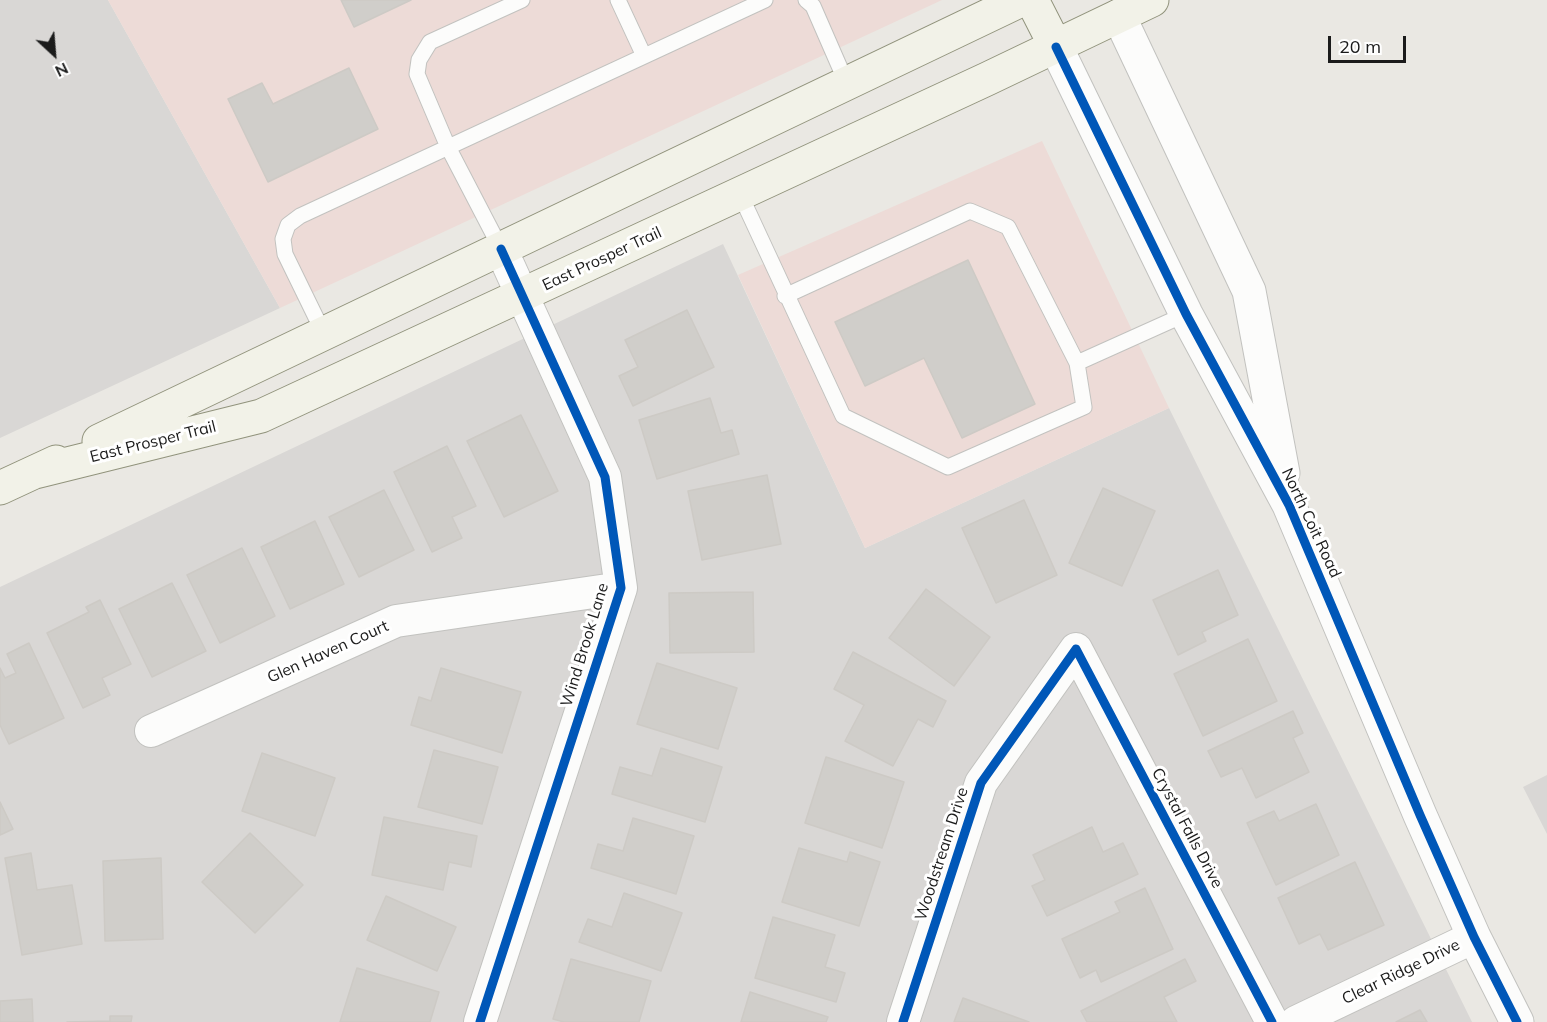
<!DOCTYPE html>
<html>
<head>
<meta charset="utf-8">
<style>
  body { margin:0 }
  #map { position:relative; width:1547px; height:1022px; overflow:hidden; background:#eae8e3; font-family:Mulish,sans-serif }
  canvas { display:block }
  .north { position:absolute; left:24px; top:24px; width:60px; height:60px; -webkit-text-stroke:4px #fff; paint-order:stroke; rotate:154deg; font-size:16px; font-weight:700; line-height:24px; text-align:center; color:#1b1b1b }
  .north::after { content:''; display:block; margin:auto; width:21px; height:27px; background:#1b1b1b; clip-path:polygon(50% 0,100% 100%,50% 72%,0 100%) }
  .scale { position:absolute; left:1328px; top:36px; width:78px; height:27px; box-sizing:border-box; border:3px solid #1b1b1b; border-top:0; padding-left:8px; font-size:18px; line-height:21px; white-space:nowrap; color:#1b1b1b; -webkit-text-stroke:4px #fff; paint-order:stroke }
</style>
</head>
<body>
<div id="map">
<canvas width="1547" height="1022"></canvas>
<div class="north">N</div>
<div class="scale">20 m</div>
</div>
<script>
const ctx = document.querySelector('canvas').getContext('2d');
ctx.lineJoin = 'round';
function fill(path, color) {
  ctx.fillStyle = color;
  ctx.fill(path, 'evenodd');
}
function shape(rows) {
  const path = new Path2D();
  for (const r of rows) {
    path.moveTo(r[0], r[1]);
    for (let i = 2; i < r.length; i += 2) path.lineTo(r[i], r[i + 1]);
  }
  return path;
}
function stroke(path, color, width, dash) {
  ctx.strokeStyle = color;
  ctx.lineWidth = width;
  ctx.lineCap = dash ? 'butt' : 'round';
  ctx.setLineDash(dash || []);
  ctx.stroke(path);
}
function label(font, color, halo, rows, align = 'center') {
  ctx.font = font + ' Mulish,sans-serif';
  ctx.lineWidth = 6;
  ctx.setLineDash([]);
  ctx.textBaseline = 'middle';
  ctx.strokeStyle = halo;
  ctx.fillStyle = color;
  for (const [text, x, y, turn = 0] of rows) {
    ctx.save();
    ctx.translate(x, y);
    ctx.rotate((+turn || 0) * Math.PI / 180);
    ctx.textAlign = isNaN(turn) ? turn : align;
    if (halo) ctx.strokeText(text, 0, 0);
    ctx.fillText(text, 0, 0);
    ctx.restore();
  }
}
const residential = shape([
  [0,0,108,0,280,308,0,438],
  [723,244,865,548,1169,408,1472,1022,0,1022,0,587],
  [1547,775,1547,834,1523,787]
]);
const commercial = shape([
  [108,0,942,0,280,308],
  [1042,141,1169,408,865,548,738,275]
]);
const building = shape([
  [341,0,411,0,354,27,341,0],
  [349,68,378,129,268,182,228,99,262,83,273,104,349,68],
  [968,260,1035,404,962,438,924,358,865,386,835,322,968,260],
  [687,310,714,367,633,406,619,376,638,367,625,340,687,310],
  [710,398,721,433,732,430,739,454,657,479,639,420,710,398],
  [521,415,558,491,504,517,467,441,521,415],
  [447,446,476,506,452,517,462,538,432,552,394,472,447,446],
  [767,475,781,544,702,560,688,491,767,475],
  [1103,488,1155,511,1122,586,1069,563,1103,488],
  [384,490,414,550,359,577,329,517,384,490],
  [1024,500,1057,575,996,603,962,528,1024,500],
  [315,521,344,584,290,609,261,547,315,521],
  [242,548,275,616,220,643,187,575,242,548],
  [1218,570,1238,615,1202,632,1206,641,1178,655,1153,600,1218,570],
  [172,583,206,651,152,677,119,609,172,583],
  [926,589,990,637,954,686,889,638,926,589],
  [753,592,754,652,670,653,669,593,753,592],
  [100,600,131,664,102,678,110,695,83,708,47,633,89,612,86,607,100,600],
  [1248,639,1277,701,1203,736,1174,674,1248,639],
  [29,643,64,718,9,744,0,725,0,668,5,678,16,673,7,654,29,643],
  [853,652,946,701,933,727,918,719,893,766,845,741,864,705,834,689,853,652],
  [657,663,737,688,718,749,637,724,657,663],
  [441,668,521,692,502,753,411,725,419,697,431,701,441,668],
  [1293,711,1303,733,1293,738,1309,772,1256,798,1242,768,1221,777,1208,751,1293,711],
  [661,748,722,767,705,822,612,794,620,767,652,776,661,748],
  [434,750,498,767,482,824,418,807,434,750],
  [262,753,335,778,315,836,242,811,262,753],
  [826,757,904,782,882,848,805,823,826,757],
  [0,802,13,829,0,835,0,802],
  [1316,804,1339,855,1276,885,1247,823,1274,811,1279,821,1316,804],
  [384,817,477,836,471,867,449,862,443,890,372,875,384,817],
  [633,818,694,836,676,894,591,868,598,844,623,851,633,818],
  [1092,827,1103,852,1123,843,1138,874,1047,916,1032,886,1045,880,1033,855,1092,827],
  [250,833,303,885,255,933,202,882,250,833],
  [799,848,847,862,850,852,880,862,859,926,782,902,799,848],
  [31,853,37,890,72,885,82,944,22,955,5,858,31,853],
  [161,858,163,939,105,941,103,861,161,858],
  [1355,862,1384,925,1328,950,1320,934,1299,944,1278,898,1355,862],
  [1145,888,1173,949,1101,982,1096,970,1080,978,1062,939,1120,912,1115,902,1145,888],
  [624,893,682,913,661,971,579,942,588,919,612,927,624,893],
  [386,896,456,927,437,971,367,940,386,896],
  [773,917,835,935,825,967,845,973,836,1002,755,978,773,917],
  [571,959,651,981,639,1022,564,1022,553,1019,571,959],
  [1185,959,1196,981,1164,997,1177,1022,1087,1022,1081,1011,1185,959],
  [357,968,439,992,430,1022,340,1022,357,968],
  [750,992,828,1017,826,1022,741,1022,750,992],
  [963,998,1029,1022,954,1022,963,998],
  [32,999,33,1022,0,1022,0,1001,32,999],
  [1420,1010,1427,1022,1396,1022,1420,1010],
  [110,1016,132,1016,131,1022,67,1022,110,1021,110,1016]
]);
const service = shape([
  [618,0,644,56],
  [806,0,813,6,847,84],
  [740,194,843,416,948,467,1084,407,1077,363,1186,314],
  [501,249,448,147,417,74,419,60,430,42,522,0],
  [785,296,970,211,1008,227,1077,363],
  [324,334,285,254,283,239,288,225,300,216,765,0]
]);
const minor = shape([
  [151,731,396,621,621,588],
  [480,1022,621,588,605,477,501,249],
  [903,1022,981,783,1076,649,1272,1022],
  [1296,1022,1474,937]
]);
const tertiary = shape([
  [1119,16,1249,291,1283,473],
  [1056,47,1186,314,1289,505,1420,815,1474,937,1517,1022]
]);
const secondary = shape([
  [1032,0,1056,47],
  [99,441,1021,0],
  [35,472,261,416,987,79,1152,0],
  [0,488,56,462]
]);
const cycleway = shape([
  [1056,47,1186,314,1289,505,1420,815,1474,937,1517,1022],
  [480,1022,621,588,605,477,501,249],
  [903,1022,981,783,1076,649,1272,1022]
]);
const streetNames = [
  ["East Prosper Trail",602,259,-25],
  ["East Prosper Trail",153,442,-14],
  ["North Coit Road",1311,523,65],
  ["Wind Brook Lane",585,645,-73],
  ["Glen Haven Court",328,652,-24],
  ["Crystal Falls Drive",1187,828,62],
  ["Woodstream Drive",942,854,-72],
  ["Clear Ridge Drive",1401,972,-26]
];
fill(residential, '#d9d7d5');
fill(commercial, '#eddbd7');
fill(building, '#d0ceca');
stroke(building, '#cdcac5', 1.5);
stroke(service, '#c2c2bf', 17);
stroke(minor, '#c2c2bf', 34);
stroke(tertiary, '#c2c2bf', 35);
stroke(secondary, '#91937c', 35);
stroke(service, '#fcfcfb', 15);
stroke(minor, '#fcfcfb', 32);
stroke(tertiary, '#fcfcfb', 33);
stroke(secondary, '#f2f2e8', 33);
stroke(cycleway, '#0057b8', 9);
label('16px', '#1b1b1b', '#fff', streetNames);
</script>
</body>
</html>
